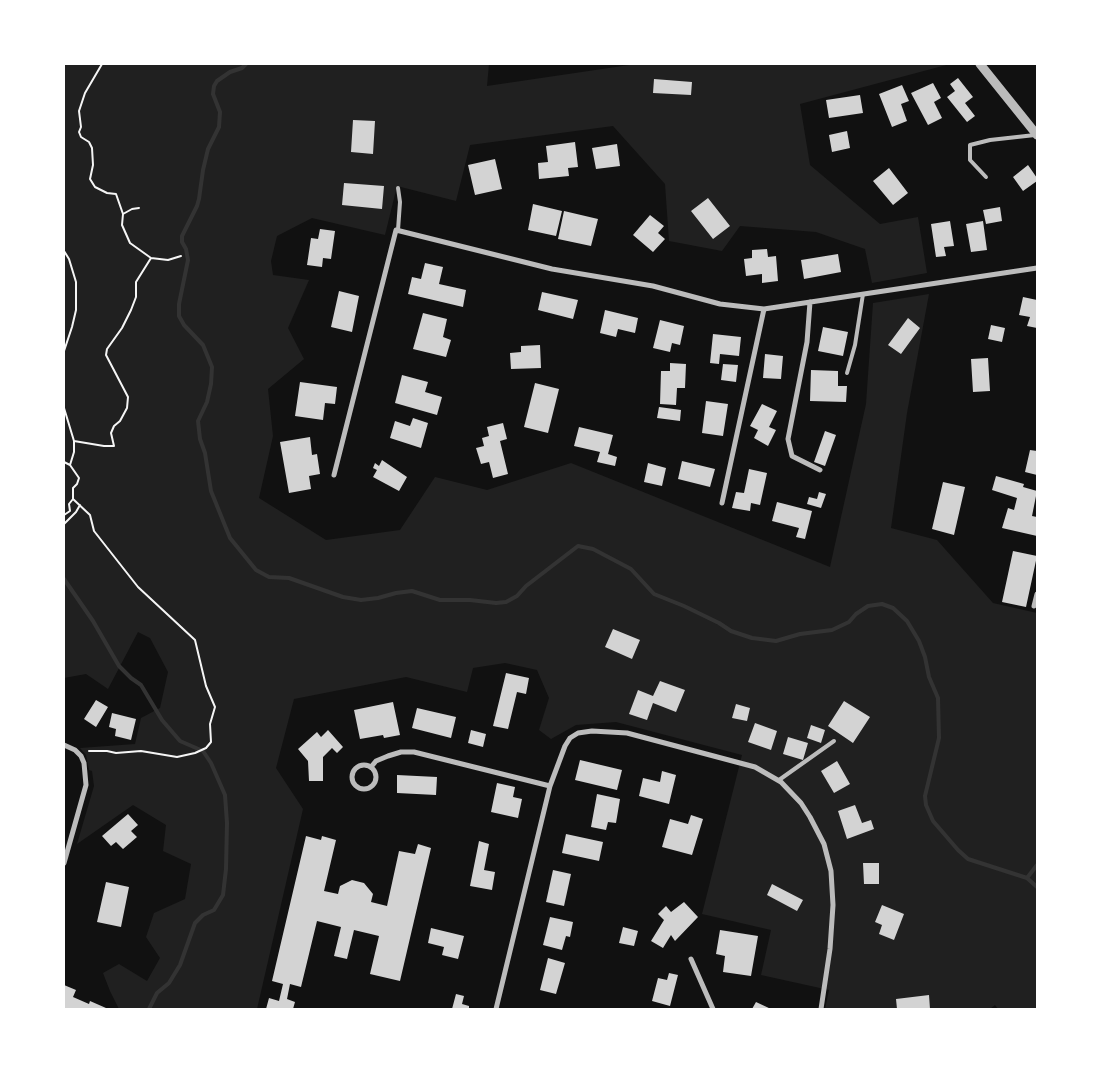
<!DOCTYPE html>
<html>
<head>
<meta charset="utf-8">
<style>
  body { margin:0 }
  #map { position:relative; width:1101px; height:1073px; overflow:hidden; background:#111; font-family:Signika,sans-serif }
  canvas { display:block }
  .frame { position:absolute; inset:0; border:65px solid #fff; pointer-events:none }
</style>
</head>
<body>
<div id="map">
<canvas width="1101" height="1073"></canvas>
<div class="frame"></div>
</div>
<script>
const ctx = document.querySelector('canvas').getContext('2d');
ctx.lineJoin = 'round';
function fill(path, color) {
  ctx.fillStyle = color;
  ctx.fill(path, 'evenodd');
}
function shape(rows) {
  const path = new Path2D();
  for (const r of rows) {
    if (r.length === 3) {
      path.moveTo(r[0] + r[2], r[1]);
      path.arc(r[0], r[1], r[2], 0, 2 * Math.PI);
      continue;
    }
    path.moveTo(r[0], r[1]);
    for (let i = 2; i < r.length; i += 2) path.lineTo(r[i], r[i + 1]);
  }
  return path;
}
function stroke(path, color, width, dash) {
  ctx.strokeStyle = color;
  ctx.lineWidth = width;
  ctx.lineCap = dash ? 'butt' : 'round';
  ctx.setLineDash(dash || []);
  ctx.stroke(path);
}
const green = shape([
  [64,64,489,64,487,86,636,64,950,64,800,104,810,165,880,224,918,217,927,273,872,283,865,249,816,232,740,226,722,251,669,241,665,184,613,126,470,145,456,201,397,186,385,235,312,218,277,236,271,261,273,275,309,280,288,328,304,359,268,389,273,436,259,498,326,540,400,530,435,477,487,490,571,463,830,567,866,404,873,303,929,294,907,413,891,528,937,540,993,603,1037,613,1037,1006,1035,1009,998,1009,995,1005,990,1009,825,1009,829,990,761,975,771,930,702,914,742,755,616,722,576,725,551,739,539,730,549,698,537,670,505,663,473,668,467,692,406,677,294,699,276,768,303,809,257,1009,119,1009,110,991,103,973,119,964,147,981,160,958,146,937,154,913,185,899,191,864,163,851,166,825,133,805,77,844,94,786,92,771,89,770,86,755,80,748,135,744,141,718,160,708,168,672,150,638,138,632,108,689,86,674,64,678]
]);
const stream = shape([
  [246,64,242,68,230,72,217,81,214,86,213,94,220,112,219,127,208,149,203,170,199,199,197,206,182,236,182,242,186,249,188,260,179,304,179,316,184,325,203,345,212,367,211,384,207,402,198,421,200,439,205,453,211,491,230,538,256,570,269,577,289,578,343,597,361,600,378,598,396,593,412,591,440,600,470,600,496,603,506,602,517,596,526,586,578,546,593,549,631,569,654,594,684,606,719,623,731,631,752,638,776,641,800,634,832,630,849,622,856,614,868,606,882,604,893,608,907,621,919,641,925,657,929,677,938,698,939,738,925,796,926,805,933,821,958,850,968,859,1027,878,1037,887],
  [64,579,93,621,119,666,131,678,141,685,162,720,180,741,203,751,211,763,225,795,227,823,226,869,223,895,214,910,203,915,195,923,180,965,169,983,157,993,149,1009],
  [1027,878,1037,865]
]);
const building = shape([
  [958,78,973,97,965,103,975,116,967,122,947,97,955,91,950,84],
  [654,79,692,82,691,95,653,93],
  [933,83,941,98,934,102,942,118,928,125,911,93],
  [902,85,909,101,901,104,907,121,892,127,879,94],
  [860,95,863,113,829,118,826,100],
  [353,120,375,121,373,154,351,152],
  [847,131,850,148,832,152,829,135],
  [575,142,578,167,568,168,569,176,539,179,538,163,548,162,546,146],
  [617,144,620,166,596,169,592,148],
  [495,159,502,189,475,195,468,165],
  [1028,165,1037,178,1037,181,1023,191,1013,177],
  [889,168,908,193,893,205,873,181],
  [344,183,384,186,382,209,342,205],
  [708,198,730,226,713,239,691,211],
  [533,204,562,211,556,236,528,230],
  [1000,207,1002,221,986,224,983,210],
  [564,211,598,219,591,246,558,239],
  [650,215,664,226,658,233,665,239,653,252,633,235],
  [950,221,954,246,944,247,946,256,936,257,931,224],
  [983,221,987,250,971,252,966,224],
  [320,229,335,231,331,259,323,258,322,267,307,265,311,238,318,239],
  [767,249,768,257,776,256,778,281,762,283,762,274,746,276,744,259,752,258,752,250],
  [838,254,841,272,804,279,801,260],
  [425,263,443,267,439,284,466,290,463,307,408,294,412,277,421,279],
  [339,291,359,296,352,332,331,327],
  [542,292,578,300,573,319,538,310],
  [1023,297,1037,300,1037,328,1027,326,1030,317,1019,315],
  [605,310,638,318,635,333,618,329,616,337,600,333],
  [423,313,447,319,443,337,451,340,446,357,413,349],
  [908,318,920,328,901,354,888,345],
  [660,320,684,326,680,345,672,343,670,352,653,348],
  [991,325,1005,328,1002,342,988,339],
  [823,327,848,332,843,356,818,351],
  [713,334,741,337,739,356,720,354,719,364,710,363],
  [540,345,541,368,511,369,510,353,521,352,521,346],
  [765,354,783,356,781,379,763,378],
  [988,358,990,391,973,392,971,359],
  [670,363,686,364,685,388,677,388,676,405,660,404,661,371,670,371],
  [723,364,738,365,736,382,721,380],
  [811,370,838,371,838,386,847,386,846,402,810,401],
  [402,375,428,382,425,392,442,397,437,415,395,403],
  [300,382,337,387,335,404,325,403,323,420,295,416],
  [535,383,559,389,548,433,524,427],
  [706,401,728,404,723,436,702,433],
  [762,404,777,411,769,427,776,430,768,446,754,438,758,430,750,426],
  [659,407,681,410,680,421,657,418],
  [413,418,428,423,421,448,390,438,395,421,410,426],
  [503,423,507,439,500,441,508,474,493,478,489,462,481,464,476,448,484,446,482,438,489,436,487,427],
  [579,427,613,435,608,454,617,457,615,466,597,462,600,452,574,446],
  [825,431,836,435,825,466,814,462],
  [310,437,312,455,317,454,320,474,309,476,311,489,289,493,280,442],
  [1030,450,1037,451,1037,475,1025,472],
  [382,460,407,477,399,491,373,477,377,470,373,468,375,463,379,466],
  [682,461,715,469,710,487,678,479],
  [648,463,666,468,662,486,644,482],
  [749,469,767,473,760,505,751,503,750,511,732,508,736,492,744,493],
  [996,476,1024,484,1023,487,1037,491,1032,516,1037,517,1037,536,1002,528,1008,508,1014,510,1017,498,992,490],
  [943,482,965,487,954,535,932,529],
  [819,492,826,494,821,508,807,504,809,497,817,499],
  [777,502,812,511,805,539,796,537,799,528,772,521],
  [1013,551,1037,556,1026,607,1002,602],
  [613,629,640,640,632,659,605,647],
  [506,673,529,678,526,694,517,692,508,729,493,726],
  [660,681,685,690,676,712,653,703,647,720,629,714,638,690,653,696],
  [96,700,108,707,96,727,84,719],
  [844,701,870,717,853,743,828,726],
  [393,702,400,735,384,738,383,735,360,739,354,710],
  [736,704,750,708,747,721,732,718],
  [417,708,456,717,451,738,412,728],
  [112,713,136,719,131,740,115,736,116,729,109,727],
  [755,723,777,731,771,750,748,742],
  [811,725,825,730,821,743,807,738],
  [328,730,343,747,337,753,332,748,323,757,323,781,309,781,308,761,298,749,317,732,321,737],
  [471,730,486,734,483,747,468,743],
  [788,737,808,743,803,760,783,754],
  [580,760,622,770,617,790,575,780],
  [837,761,850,784,834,793,821,771],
  [662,771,676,775,669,804,639,796,643,778,660,782],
  [397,775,437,777,436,795,397,793],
  [497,783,515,787,513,797,522,799,518,818,491,812],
  [597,794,620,799,616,823,608,822,606,830,591,827],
  [855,805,862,823,871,820,874,829,847,839,838,811],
  [128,814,138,825,131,831,137,837,123,849,116,842,111,846,102,836],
  [691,815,703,819,692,855,662,847,670,819,688,824],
  [566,834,603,842,599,861,562,853],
  [306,836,321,840,322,836,336,840,324,891,338,894,340,886,352,880,364,883,373,894,371,902,387,906,399,851,415,854,418,844,431,848,400,981,370,974,379,936,354,930,347,959,334,956,341,927,317,921,301,987,290,984,287,999,295,1002,293,1009,266,1009,269,998,279,1001,283,984,272,981],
  [479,841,489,844,484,870,495,872,492,890,470,886],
  [863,863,879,863,879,884,864,884],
  [553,870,571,874,564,906,546,902],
  [106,882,129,887,121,927,97,922],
  [772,884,803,900,797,911,767,895],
  [684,902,698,917,675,941,671,935,663,948,651,941,664,920,658,914,666,906,671,912],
  [882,905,904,914,894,940,879,934,882,925,875,922],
  [550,917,573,922,570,937,566,936,562,950,543,945],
  [623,927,638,931,634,946,619,943],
  [431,928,464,936,458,959,442,955,444,947,428,943],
  [720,930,758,936,751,976,723,972,725,956,716,954],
  [548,958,565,963,556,994,540,990],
  [669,973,678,975,670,1006,652,1001,658,978,667,980],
  [64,985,76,990,73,997,89,1004,90,1001,106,1008,106,1009,64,1009],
  [456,994,464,996,462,1004,469,1006,469,1009,452,1009],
  [929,995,930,1009,897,1009,896,999],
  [756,1002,771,1009,752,1009]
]);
const path = shape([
  [123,214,132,209,139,208],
  [64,251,69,259,76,282,76,310,72,327,64,351],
  [151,258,168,260,181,256],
  [64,408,74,441,74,452,70,465,79,478,77,484,73,488,73,499,90,515,94,531,138,587,195,640,206,686,215,707,210,724,211,742,206,748,195,753,177,757,141,751,116,753,107,751,89,751],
  [74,441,104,446,114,446,111,433,114,426,120,421,127,408,128,397,106,355,107,349,122,328,131,310,136,297,136,282,151,258,130,243,122,225,123,214,116,194,107,193,95,187,90,179,93,165,92,148,89,142,81,137,79,132,81,127,79,111,85,93,102,64],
  [64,462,70,465],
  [64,515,70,511,69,504,73,499],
  [64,524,76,512,80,505]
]);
const service = shape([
  [986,177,970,160,970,145,990,140,1035,135],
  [398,188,400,202,398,230],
  [847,373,855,345,863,294],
  [779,780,834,741]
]);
const minor = shape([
  [810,302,807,342,788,439,792,456,820,470],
  [334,475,396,230,552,269,653,286,720,304,764,309,1037,268],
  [722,503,764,309],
  [1034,606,1037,594],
  [64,745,75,750,81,756,84,763,86,785,64,863],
  [364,777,12],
  [371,767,376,761,388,756,401,752,414,752,550,786],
  [691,959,713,1009],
  [496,1009,550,786,565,746,570,738,578,733,592,731,627,733,755,767,781,782,801,803,810,817,824,844,831,871,833,905,830,949,821,1009]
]);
const tertiary = shape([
  [980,64,1037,135]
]);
fill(green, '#202020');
stroke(stream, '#333', 4);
fill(building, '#d3d3d3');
stroke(path, '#f5f5f5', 2);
stroke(service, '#bcbcbc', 4);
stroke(minor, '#bcbcbc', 5);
stroke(tertiary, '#bcbcbc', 9);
</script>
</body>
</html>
